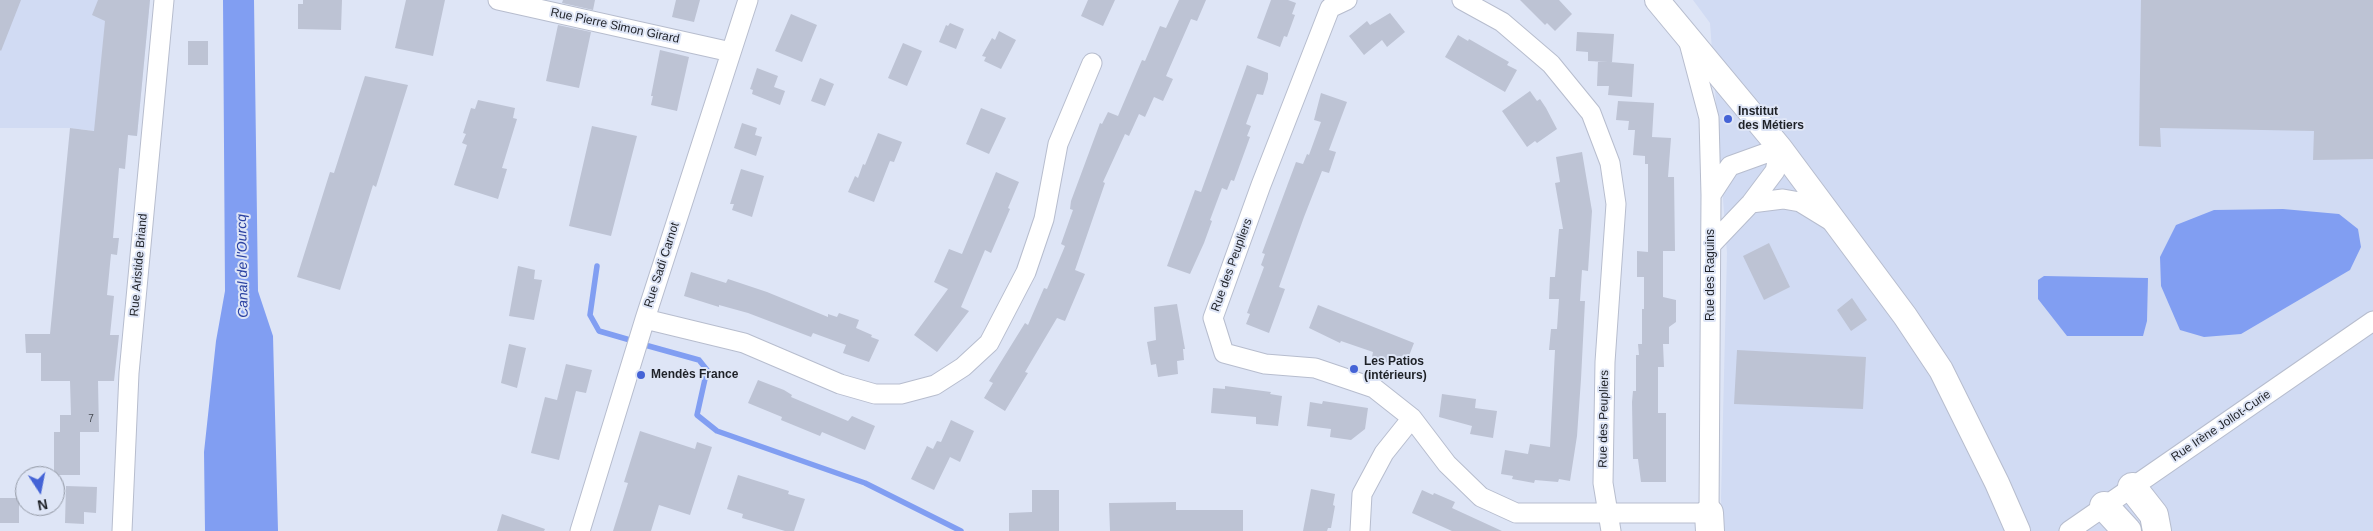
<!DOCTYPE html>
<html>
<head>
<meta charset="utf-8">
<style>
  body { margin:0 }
  #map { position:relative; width:2373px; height:531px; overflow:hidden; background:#dee5f6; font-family:Arial,sans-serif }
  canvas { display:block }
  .north { position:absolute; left:15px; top:466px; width:50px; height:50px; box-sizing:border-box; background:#dee5f6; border:1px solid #9197a3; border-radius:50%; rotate:169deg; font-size:14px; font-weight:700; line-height:20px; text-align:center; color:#1e2127 }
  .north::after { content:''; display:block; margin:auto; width:18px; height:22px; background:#4463d6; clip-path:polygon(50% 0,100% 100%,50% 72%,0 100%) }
</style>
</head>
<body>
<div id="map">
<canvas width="2373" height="531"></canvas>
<div class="north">N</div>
</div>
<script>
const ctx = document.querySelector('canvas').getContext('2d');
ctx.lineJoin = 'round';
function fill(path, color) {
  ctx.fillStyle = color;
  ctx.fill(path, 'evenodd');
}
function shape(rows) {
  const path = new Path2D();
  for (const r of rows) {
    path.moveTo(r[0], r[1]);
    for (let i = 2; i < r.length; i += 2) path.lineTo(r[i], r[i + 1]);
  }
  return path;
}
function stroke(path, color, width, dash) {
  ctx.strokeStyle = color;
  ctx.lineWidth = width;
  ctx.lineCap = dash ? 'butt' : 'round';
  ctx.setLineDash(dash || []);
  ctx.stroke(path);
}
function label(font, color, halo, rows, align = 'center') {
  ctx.font = font + ' Arial,sans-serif';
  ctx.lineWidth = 4;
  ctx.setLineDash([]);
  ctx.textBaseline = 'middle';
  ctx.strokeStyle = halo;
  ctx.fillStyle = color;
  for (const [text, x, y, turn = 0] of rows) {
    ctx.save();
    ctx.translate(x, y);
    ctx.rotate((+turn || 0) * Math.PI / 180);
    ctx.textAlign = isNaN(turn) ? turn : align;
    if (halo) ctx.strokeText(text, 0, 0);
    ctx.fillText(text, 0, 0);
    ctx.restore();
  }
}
const built = shape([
  [0,0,150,0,137,136,70,128,0,128],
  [1693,0,2373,0,2373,531,1722,531,1721,498,1727,253,1710,23]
]);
const water = shape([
  [223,0,254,0,258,291,273,336,278,531,205,531,204,452,216,341,225,291],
  [2283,209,2339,214,2358,229,2361,247,2350,270,2241,334,2204,337,2180,330,2161,286,2160,257,2176,225,2214,210],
  [2044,276,2148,278,2147,321,2143,336,2067,336,2038,299,2038,280]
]);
const stream = shape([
  [597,266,590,315,599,331,630,340],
  [645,345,699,360,707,370,697,415,717,431,865,483,961,531]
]);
const building = shape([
  [0,0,21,0,1,51,0,50],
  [98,0,150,0,137,136,128,135,125,169,119,168,113,238,119,238,117,255,111,254,107,295,114,296,110,335,119,335,114,381,98,381,99,432,80,432,80,475,54,475,54,432,60,432,60,415,71,415,70,381,41,381,41,353,26,353,25,334,50,334,70,128,94,131,105,21,92,15],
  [303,0,342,0,341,30,298,29,298,4,303,4],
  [406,0,445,0,433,56,395,48],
  [563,0,595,0,593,10,562,3],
  [676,0,700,0,694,22,672,17],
  [1088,0,1115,0,1103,26,1081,16],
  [1179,0,1206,0,1197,21,1191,19,1166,76,1173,79,1163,101,1154,97,1145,117,1139,114,1129,136,1125,134,1103,182,1105,183,1075,270,1085,274,1065,321,1057,318,1025,372,1028,373,1005,411,984,398,993,383,989,381,1025,323,1028,325,1044,288,1047,289,1065,246,1061,244,1073,210,1070,209,1071,201,1100,123,1102,124,1108,112,1118,116,1142,60,1145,61,1160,26,1166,28],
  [1271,0,1288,0,1296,3,1292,14,1295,15,1287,37,1284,36,1280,47,1257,38],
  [1520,0,1559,0,1572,14,1555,31,1547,23,1545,25],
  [2141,0,2373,0,2373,159,2313,160,2314,131,2160,128,2161,147,2139,146],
  [1390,13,1405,32,1387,47,1382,40,1364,55,1349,36,1367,21,1370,25],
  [791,14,817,25,802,62,775,51],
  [950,23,964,29,956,49,939,42,946,25,948,26],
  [558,25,591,32,579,88,546,81],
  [999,31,1016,40,1001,69,984,61,986,57,982,56,992,38,995,40],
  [1577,32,1614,34,1612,62,1588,61,1588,52,1576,51],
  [1458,35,1468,41,1469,39,1509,62,1507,65,1517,70,1505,92,1445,57],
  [188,41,208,41,208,65,188,65],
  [903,43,922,51,907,86,888,78],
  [660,50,689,57,677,111,651,105,653,96,651,96],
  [1598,61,1634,64,1632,97,1608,95,1609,86,1597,86],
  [1247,65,1268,73,1268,79,1263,95,1257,94,1246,124,1251,126,1247,136,1250,137,1234,181,1231,180,1227,190,1222,188,1210,220,1212,221,1204,243,1190,274,1167,266,1195,190,1201,192],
  [757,68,778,76,774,87,785,91,780,105,752,94,753,90,750,89],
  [365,76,408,85,376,187,373,185,340,290,297,277,330,172,334,173],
  [820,78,834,84,825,106,811,101],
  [1530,91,1537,101,1540,99,1546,108,1557,129,1537,143,1535,141,1527,147,1502,111],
  [1321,93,1347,102,1329,150,1336,152,1329,173,1322,171,1304,217,1279,287,1285,289,1269,333,1246,324,1250,314,1247,313,1264,267,1261,265,1265,254,1262,253,1296,162,1303,164,1307,154,1309,155,1321,122,1314,120],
  [478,100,515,108,513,118,517,119,502,168,507,169,498,199,454,185,467,145,462,143,466,134,463,133,471,108,475,109],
  [1618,101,1654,103,1652,137,1671,138,1668,177,1674,177,1675,251,1663,251,1663,297,1676,300,1676,322,1669,327,1669,344,1663,344,1664,367,1658,367,1658,413,1666,413,1666,482,1641,482,1638,459,1633,459,1632,402,1633,391,1636,391,1636,355,1639,355,1638,344,1642,344,1642,309,1644,309,1644,277,1637,277,1637,251,1648,252,1648,164,1645,164,1645,156,1633,155,1635,130,1628,130,1629,121,1616,120],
  [981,108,1006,118,989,154,966,144],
  [742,123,757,128,755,135,762,137,756,156,734,148],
  [592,126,637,136,611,236,569,226],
  [878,133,902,142,894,162,890,161,874,202,848,192,855,176,858,178,863,164,865,165],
  [1582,152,1592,211,1588,271,1582,270,1580,301,1585,301,1581,379,1577,436,1570,481,1559,479,1558,482,1535,480,1534,483,1512,479,1513,476,1501,474,1505,450,1528,454,1530,444,1550,447,1555,350,1549,350,1551,329,1557,329,1559,299,1549,299,1550,277,1555,277,1559,229,1563,229,1555,183,1560,182,1556,157],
  [741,169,764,176,752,217,732,210,734,204,730,204],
  [996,172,1019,182,1008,208,1010,209,991,253,985,250,961,307,969,311,937,352,914,335,948,289,934,282,949,249,962,254],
  [1769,243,1790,287,1764,300,1743,256],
  [518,266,535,270,534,279,542,280,534,320,509,316],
  [691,272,726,283,728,279,767,292,828,317,828,314,837,317,839,313,859,320,856,328,872,335,871,337,879,340,869,362,843,353,846,345,813,333,811,337,748,313,719,305,719,307,684,296],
  [1852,298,1867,320,1851,331,1837,310],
  [1177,304,1185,349,1183,349,1184,360,1177,361,1178,374,1158,377,1156,364,1151,365,1147,342,1156,340,1154,307],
  [1318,305,1414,343,1405,366,1395,362,1394,365,1372,357,1373,352,1341,341,1340,343,1309,328],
  [509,344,526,348,517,388,501,383],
  [1737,350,1866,357,1863,409,1734,404],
  [566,364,592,370,586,393,576,391,559,460,531,453,545,397,557,400],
  [758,380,784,390,792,395,791,397,848,421,852,416,875,426,865,450,822,432,820,436,781,420,782,417,748,403],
  [1225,386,1271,392,1270,394,1282,396,1278,426,1256,424,1256,417,1211,413,1213,388,1225,389],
  [1442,394,1476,399,1475,408,1497,411,1493,438,1470,434,1472,426,1439,417],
  [1323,401,1368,408,1365,429,1351,440,1330,437,1331,429,1307,426,1310,402,1322,404],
  [951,420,974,431,960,462,950,457,934,490,911,479,927,446,933,449,937,441,941,442],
  [640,431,695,449,697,442,712,447,690,515,659,505,651,531,613,531,628,483,624,482],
  [738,475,789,491,788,494,805,499,794,531,785,531,742,518,743,514,727,509],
  [66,486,97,487,96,513,84,512,84,524,65,523],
  [1311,489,1335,494,1333,505,1335,506,1331,528,1328,528,1327,531,1303,531],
  [1032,490,1059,490,1059,531,1009,531,1009,513,1032,512],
  [1422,490,1433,495,1434,493,1455,502,1452,508,1502,531,1452,531,1412,513],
  [0,498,19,498,19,523,0,523],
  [1176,502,1176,510,1243,510,1243,531,1110,531,1109,503],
  [502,514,545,529,544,531,497,531]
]);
const minor = shape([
  [498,0,731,52],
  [1347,0,1330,8,1261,185,1213,318,1224,353,1265,364,1315,368,1374,388,1412,418,1447,464,1481,497,1516,513,1709,513,1711,195,1709,118,1688,39],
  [1462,0,1502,22,1551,64,1591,113,1610,163,1616,204,1605,362,1603,483,1611,531],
  [1711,195,1730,166,1780,148,1775,171,1751,203,1711,245],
  [1751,203,1783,199,1800,202,1831,221],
  [645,319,744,343,840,384,875,394,901,394,935,385,963,367,989,343,1026,272,1044,219,1058,144,1092,63],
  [122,531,129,373,164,0],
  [580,531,645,319,748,0],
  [1360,531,1362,494,1384,453,1412,418],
  [2069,531,2373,321]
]);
const tertiary = shape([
  [1657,0,1780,148,1905,316,1941,370,1997,483,2018,531]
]);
const primary = shape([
  [2132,487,2154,515,2157,531],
  [2104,506,2127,531],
  [1709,513,1710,531]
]);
const markers = [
  [1728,119,5,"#4463d6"],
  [1354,369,5,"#4463d6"],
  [641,375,5,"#4463d6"]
];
const numberNames = [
  ["7",91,419]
];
const streetNames = [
  ["Rue Pierre Simon Girard",615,26,12],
  ["Rue Aristide Briand",139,265,-85],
  ["Rue Sadi Carnot",662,265,-72],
  ["Rue des Peupliers",1232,265,-70],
  ["Rue des Raguins",1711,275,-90],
  ["Rue des Peupliers",1604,419,-89],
  ["Rue Irène Jollot-Curie",2221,426,-34]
];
const poiNames = [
  ["Institut",1738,112],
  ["des Métiers",1738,126],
  ["Les Patios",1364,362],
  ["(intérieurs)",1364,376],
  ["Mendès France",651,375]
];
const waterNames = [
  ["Canal de l'Ourcq",243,266,-91]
];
fill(built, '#d1dbf3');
fill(water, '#819ef2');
stroke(stream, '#819ef2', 5.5);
fill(building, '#bdc3d4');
stroke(minor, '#b7bdce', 21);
stroke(tertiary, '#b7bdce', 26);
stroke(primary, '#b7bdce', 30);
stroke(minor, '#fff', 19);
stroke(tertiary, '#fff', 24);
stroke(primary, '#fff', 28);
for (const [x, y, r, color] of markers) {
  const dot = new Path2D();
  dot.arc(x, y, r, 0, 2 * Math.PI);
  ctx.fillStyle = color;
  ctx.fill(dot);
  stroke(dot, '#dee5f6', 2);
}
label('10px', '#464a52', null, numberNames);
label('12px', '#1e2127', '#dee5f6', streetNames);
label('bold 12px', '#1e2127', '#dee5f6', poiNames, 'left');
label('italic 14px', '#2b42a2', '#dee5f6', waterNames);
</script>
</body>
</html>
